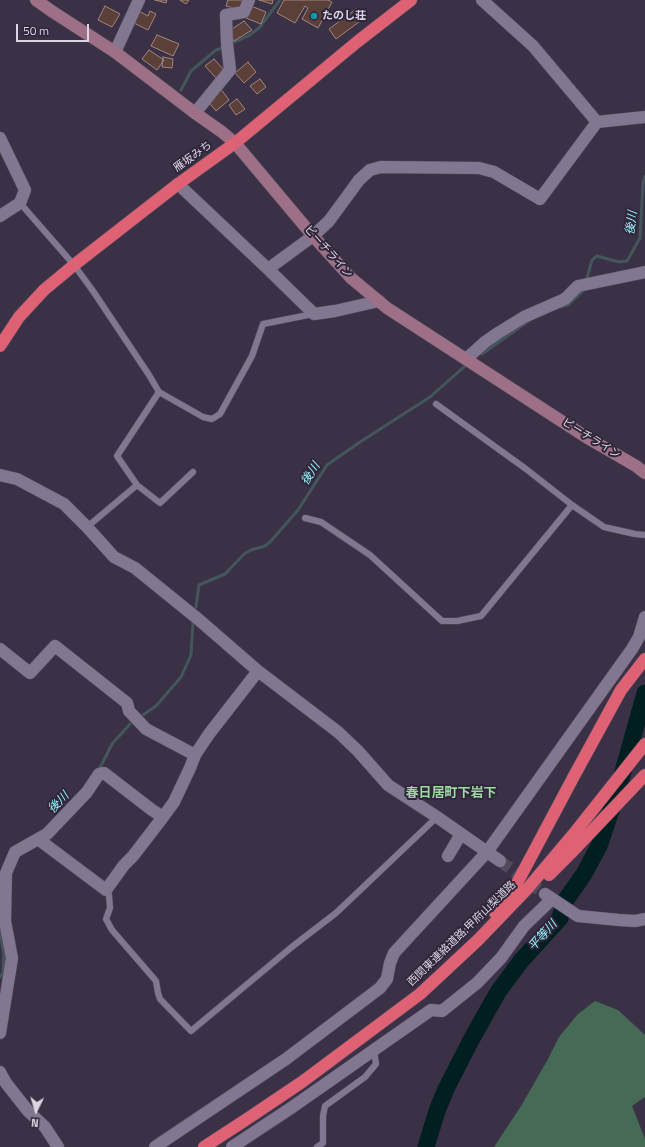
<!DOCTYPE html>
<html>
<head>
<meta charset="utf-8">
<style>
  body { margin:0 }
  #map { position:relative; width:645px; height:1147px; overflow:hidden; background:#3b3146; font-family:"Titillium Web",sans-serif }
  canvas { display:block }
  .north { position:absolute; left:16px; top:1091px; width:40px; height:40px; -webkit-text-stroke:3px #31273c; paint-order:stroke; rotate:185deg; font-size:11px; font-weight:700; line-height:16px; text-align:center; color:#dcd6e3 }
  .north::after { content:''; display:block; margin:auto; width:14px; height:18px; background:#dcd6e3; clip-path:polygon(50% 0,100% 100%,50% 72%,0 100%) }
  .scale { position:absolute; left:16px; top:24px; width:73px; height:18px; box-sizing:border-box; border:2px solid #dcd6e3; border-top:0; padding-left:5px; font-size:12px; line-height:14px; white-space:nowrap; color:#dcd6e3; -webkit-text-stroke:3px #31273c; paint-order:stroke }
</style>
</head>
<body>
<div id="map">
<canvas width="645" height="1147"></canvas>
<div class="north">N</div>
<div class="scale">50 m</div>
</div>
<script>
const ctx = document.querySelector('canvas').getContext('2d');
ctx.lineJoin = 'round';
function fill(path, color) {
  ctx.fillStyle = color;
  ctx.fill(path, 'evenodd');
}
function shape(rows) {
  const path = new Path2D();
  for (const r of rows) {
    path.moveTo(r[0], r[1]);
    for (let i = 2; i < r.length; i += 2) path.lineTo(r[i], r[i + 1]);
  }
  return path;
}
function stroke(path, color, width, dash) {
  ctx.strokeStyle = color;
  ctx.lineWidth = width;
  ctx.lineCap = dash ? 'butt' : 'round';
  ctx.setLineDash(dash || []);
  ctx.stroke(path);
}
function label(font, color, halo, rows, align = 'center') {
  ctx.font = font + ' "Titillium Web","Noto Sans JP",sans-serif';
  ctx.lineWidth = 4;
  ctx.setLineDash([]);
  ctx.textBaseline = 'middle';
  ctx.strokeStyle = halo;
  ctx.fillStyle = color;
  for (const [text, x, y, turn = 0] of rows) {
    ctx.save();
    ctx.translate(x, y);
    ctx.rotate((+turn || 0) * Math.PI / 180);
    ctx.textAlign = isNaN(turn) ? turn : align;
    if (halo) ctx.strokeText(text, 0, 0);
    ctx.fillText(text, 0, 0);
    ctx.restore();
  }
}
const green = shape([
  [595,1001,618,1010,645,1035,645,1097,632,1106,645,1139,645,1147,494,1147,521,1106,548,1059,559,1037,578,1014]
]);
const stream = shape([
  [230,44,248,36,259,28,280,0],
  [181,90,191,71,216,50,223,48],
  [587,278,592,260,597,256,619,262,627,261,640,238,643,183,645,176],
  [561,307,568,305,582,292],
  [482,354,530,320],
  [196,607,199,585,225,574,244,554,251,550,265,546,271,541,298,510,327,465,360,442,430,397,464,367],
  [143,715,156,706,181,677,191,655,193,623],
  [98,770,102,764,112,744,130,724],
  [0,932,4,954,3,973,0,977]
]);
const river = shape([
  [426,1147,437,1111,446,1089,471,1040,498,992,521,961,560,918,565,901,584,874,599,846,617,793,645,693]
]);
const building = shape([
  [155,0,167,0,166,3,155,0],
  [180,0,189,0,186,4,180,0],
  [228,0,243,0,241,10,226,6,228,0],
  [259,0,273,0,272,4,259,0],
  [284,0,328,0,332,2,318,28,302,19,308,8,305,6,295,23,277,13,284,0],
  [105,6,120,14,112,27,98,20,105,6],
  [251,6,266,12,261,24,246,18,251,6],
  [356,9,363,19,336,39,329,29,356,9],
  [137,10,148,16,150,11,156,14,148,30,132,22,137,10],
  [244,21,252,30,234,41,229,31,244,21],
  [157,35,179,44,173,56,151,46,157,35],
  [149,50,164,60,157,70,142,59,149,50],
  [163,57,173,59,172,68,162,67,163,57],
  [214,59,225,71,216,78,205,66,214,59],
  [248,62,256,72,244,83,235,73,248,62],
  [260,79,266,87,257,94,250,86,260,79],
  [220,88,229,100,216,111,207,100,220,88],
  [237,99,245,109,236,115,229,105,237,99]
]);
const streetTunnel = shape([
  [500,861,545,894]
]);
const lane = shape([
  [20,203,74,265,93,291,149,375,159,392,117,456,137,485,87,527],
  [159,392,203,417,212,419,220,414,252,356,263,324,313,314],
  [436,404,526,469,572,505,604,527,635,534,645,535],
  [137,485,160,503,193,472],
  [305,518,321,522,370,555,442,621,457,621,481,616,572,505],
  [106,890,109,895,110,908,106,919,112,930,156,981,158,993,160,999,191,1031,293,946,336,913,437,817],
  [317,1147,323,1143,323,1116,325,1106,365,1077,376,1064,374,1050]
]);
const street = shape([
  [482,0,533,46,597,122],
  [115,52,139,0],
  [195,113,230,70,227,44,226,15,244,12,249,0],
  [0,138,25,190,20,203,0,216],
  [178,184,268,269,314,314,335,311,379,301],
  [268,269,313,236,329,221,359,180,370,170,381,167,479,168,494,172,540,199,597,122,645,117],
  [466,359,485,342,498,333,524,317,565,299,578,286,645,272],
  [0,475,17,479,64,504,87,527,114,557,135,568,198,619,258,671,338,732,358,751,388,785,437,817,500,861],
  [0,649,30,673,55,646,127,703,129,711,146,729,195,755],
  [38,839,106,890,124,865,133,856,163,817],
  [448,856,461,834],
  [545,894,578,916,619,920,635,921,645,919],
  [0,1033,12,958,5,921,6,873,15,852,47,834,87,792,99,774,104,773,152,810,163,817,174,802,190,768,195,755,209,734,258,671],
  [0,1072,6,1083,28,1111,45,1127,58,1147],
  [155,1147,286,1059,380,988,387,979,390,963,394,953,487,852,632,649,639,637,645,617],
  [232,1147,291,1108,431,1010,442,1011,477,983,501,958,524,926,552,899]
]);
const secondary = shape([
  [36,0,53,12,115,52,195,113,222,132,235,143,313,236,351,278,387,308,586,437,636,466,645,473]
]);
const highway = shape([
  [0,346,19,317,44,290,74,265,178,184,235,143,357,42,411,0],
  [549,875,570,854,645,775],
  [495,913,516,885,574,776,621,690,645,659],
  [204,1147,250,1117,302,1082,420,994,448,968,478,940,528,888,576,831,645,744]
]);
const markers = [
  [314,16,4,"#0f9aa8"]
];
const poiNames = [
  ["たのし荘",322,16]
];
const streetNames = [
  ["雁坂みち",193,157,-36],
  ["ピーチライン",328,252,48],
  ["ピーチライン",591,439,32],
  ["西関東連絡道路;甲府山梨道路",462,934,-44]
];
const waterNames = [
  ["後川",632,223,-83],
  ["後川",311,474,-57],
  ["後川",59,803,-46],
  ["平等川",543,936,-48]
];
const quarterNames = [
  ["春日居町下岩下",451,794]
];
fill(green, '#456a55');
stroke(stream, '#43565b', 3);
stroke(river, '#011f21', 17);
fill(building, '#5a4039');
stroke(building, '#a3857d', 1);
stroke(streetTunnel, '#534a5e', 12, [12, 6]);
stroke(lane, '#564e5f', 7);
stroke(street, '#564e5f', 13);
stroke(secondary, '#564e5f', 13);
stroke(highway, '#564e5f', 13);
stroke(lane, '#827790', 6);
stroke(street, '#827790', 12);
stroke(secondary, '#9e7088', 12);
stroke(highway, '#df6174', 12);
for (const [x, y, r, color] of markers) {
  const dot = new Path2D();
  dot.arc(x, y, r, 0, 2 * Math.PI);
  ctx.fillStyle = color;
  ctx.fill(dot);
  stroke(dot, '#31273c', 1.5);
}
label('bold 11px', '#dcd6e3', '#31273c', poiNames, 'left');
label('11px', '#dcd6e3', '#31273c', streetNames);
label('italic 12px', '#96f4fa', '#31273c', waterNames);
label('bold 13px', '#9dd9a0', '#31273c', quarterNames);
</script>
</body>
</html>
